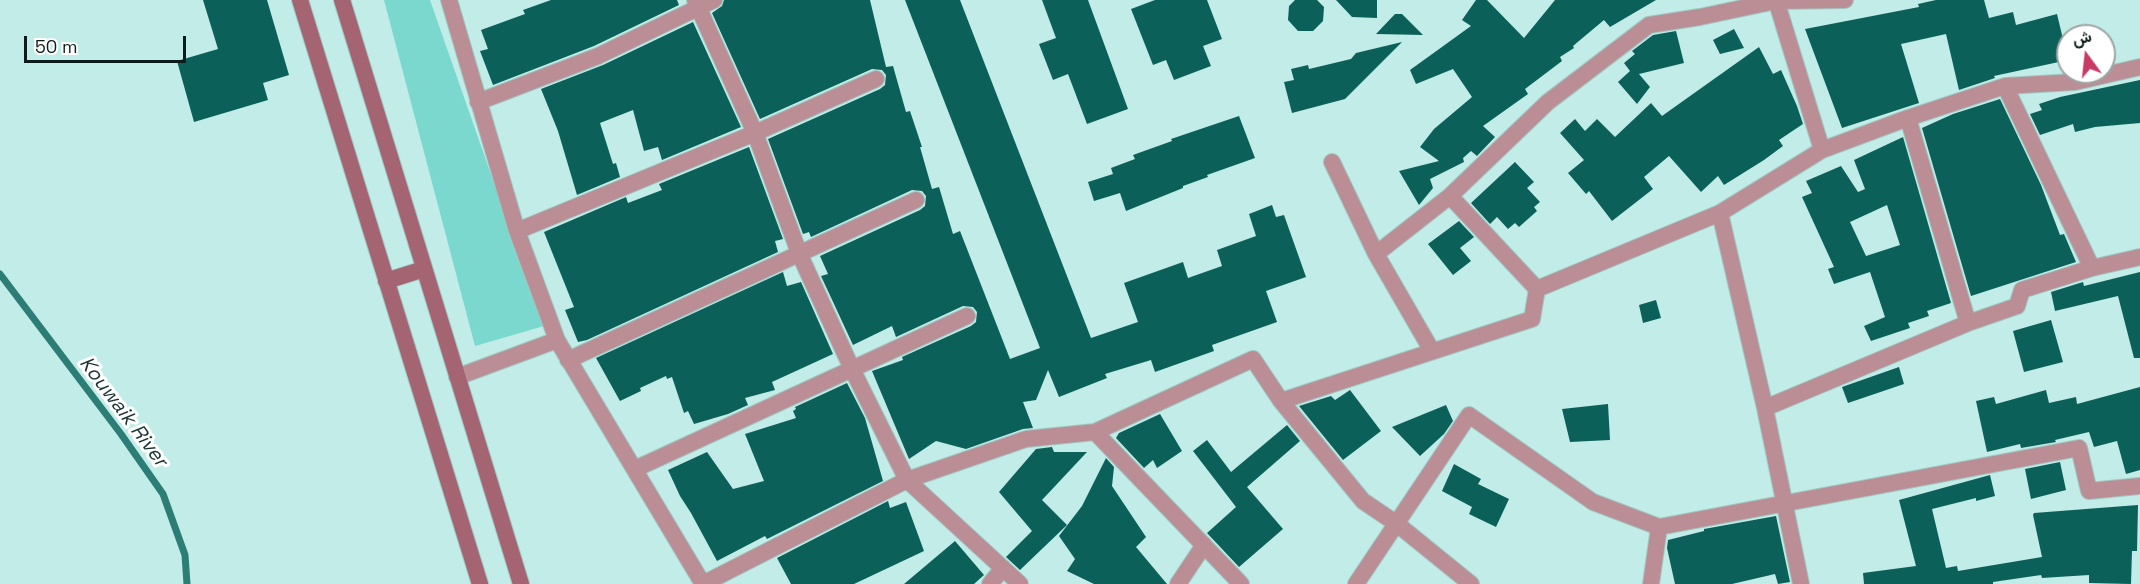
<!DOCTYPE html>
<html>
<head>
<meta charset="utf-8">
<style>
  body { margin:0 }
  #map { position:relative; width:2140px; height:584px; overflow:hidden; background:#c2ece7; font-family:"Space Grotesk",Vazirmatn,sans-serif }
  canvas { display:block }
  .north { position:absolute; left:2056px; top:24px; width:60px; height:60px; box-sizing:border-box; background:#fff; border:2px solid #9ea4a4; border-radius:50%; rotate:345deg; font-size:16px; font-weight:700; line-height:24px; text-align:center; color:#0c1c1b }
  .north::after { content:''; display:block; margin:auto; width:21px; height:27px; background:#c93b67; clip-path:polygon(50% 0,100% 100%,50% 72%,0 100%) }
  .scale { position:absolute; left:24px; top:36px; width:162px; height:27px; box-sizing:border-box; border:3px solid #0c1c1b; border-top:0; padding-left:8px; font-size:18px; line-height:21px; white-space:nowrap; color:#0c1c1b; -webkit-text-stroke:4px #fff; paint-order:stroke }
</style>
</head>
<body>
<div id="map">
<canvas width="2140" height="584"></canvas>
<div class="north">ش</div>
<div class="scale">50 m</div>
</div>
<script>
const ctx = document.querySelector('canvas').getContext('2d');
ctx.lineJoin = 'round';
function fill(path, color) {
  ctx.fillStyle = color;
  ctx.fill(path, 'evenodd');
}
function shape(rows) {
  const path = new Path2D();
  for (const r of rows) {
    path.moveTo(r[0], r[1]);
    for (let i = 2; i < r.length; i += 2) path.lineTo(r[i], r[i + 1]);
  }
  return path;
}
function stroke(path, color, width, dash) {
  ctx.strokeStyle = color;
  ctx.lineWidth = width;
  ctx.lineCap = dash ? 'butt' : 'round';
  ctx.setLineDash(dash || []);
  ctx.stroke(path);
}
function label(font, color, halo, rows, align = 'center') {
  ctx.font = font + ' "Space Grotesk",sans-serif';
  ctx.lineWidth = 6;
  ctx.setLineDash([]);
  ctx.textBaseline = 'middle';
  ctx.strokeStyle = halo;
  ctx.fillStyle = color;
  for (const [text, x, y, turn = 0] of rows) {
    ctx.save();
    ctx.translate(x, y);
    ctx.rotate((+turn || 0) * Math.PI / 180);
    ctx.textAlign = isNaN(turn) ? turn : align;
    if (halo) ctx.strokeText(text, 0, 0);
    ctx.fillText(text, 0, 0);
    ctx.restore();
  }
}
const green = shape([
  [384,0,430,0,544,326,475,346]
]);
const stream = shape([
  [0,274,121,434,163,494,185,555,187,584]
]);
const building = shape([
  [203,0,267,0,289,75,263,83,268,100,194,122,177,61,218,49],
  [551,0,677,0,679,5,594,46,493,85,480,51,488,49,481,30,525,14,523,10],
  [724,0,870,0,886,67,893,66,906,112,910,111,922,147,920,147,932,189,939,187,953,234,960,231,1010,359,1040,348,905,0,960,0,1091,338,1138,322,1124,283,1183,262,1188,278,1222,266,1217,250,1256,236,1249,214,1272,205,1276,217,1284,215,1306,277,1266,291,1277,322,1212,345,1214,351,1155,372,1151,360,1105,374,1107,378,1059,397,1048,370,1036,400,1023,402,1033,428,1023,429,966,449,936,441,909,459,872,371,903,360,902,357,971,326,976,322,977,312,973,307,963,306,896,337,892,326,853,345,821,276,828,274,820,256,920,210,925,206,926,196,922,191,912,190,811,237,809,232,803,234,768,139,880,89,885,85,886,75,882,70,872,69,760,119,712,13,722,6],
  [1042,0,1088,0,1128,109,1087,124,1068,74,1053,80,1039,44,1056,38],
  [1155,0,1207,0,1222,39,1203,46,1211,66,1174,80,1166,60,1153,65,1131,9],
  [1295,0,1317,0,1324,7,1323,21,1313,31,1298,31,1288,20,1289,6],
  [1336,0,1377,0,1377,18,1352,17],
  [1476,0,1487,0,1524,38,1555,0,1656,0,1610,27,1604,20,1573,46,1574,48,1560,57,1562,61,1525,89,1528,94,1483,126,1495,137,1477,156,1471,151,1463,158,1464,162,1430,179,1433,188,1419,205,1399,171,1439,161,1420,147,1434,129,1472,97,1453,69,1416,84,1410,70,1471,26,1462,20],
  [1936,0,1984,0,1989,18,2013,12,2016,25,2057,14,2068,60,1994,76,1995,78,1959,90,1946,34,1901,44,1919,103,1842,128,1805,29,1919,7,1918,4],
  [1395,14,1402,14,1423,35,1376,34],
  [693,22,741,127,662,160,658,147,644,151,633,110,600,123,613,164,616,163,620,177,577,195,558,131,541,89,603,65],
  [1734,29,1744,48,1720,54,1713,40],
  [1676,31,1684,63,1639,74,1650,87,1637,104,1618,82,1630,71,1624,63,1635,54,1632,51,1653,35],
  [1402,42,1345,99,1292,113,1284,82,1294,80,1291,69,1308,65,1309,69,1351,59,1356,53],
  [1759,47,1773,74,1781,70,1797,106,1803,124,1779,140,1783,146,1764,160,1724,185,1718,176,1701,192,1669,156,1644,177,1653,189,1612,221,1589,191,1586,194,1568,173,1584,160,1560,133,1575,119,1585,131,1597,119,1615,137,1651,103,1662,116],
  [2140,80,2140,123,2095,127,2075,132,2073,124,2040,135,2030,114,2042,110,2039,104,2060,97],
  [2000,99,2041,185,2060,235,2064,234,2076,262,1971,296,1922,128,1953,114],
  [1239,116,1255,158,1207,175,1208,177,1183,186,1183,188,1126,211,1120,193,1094,201,1088,182,1113,174,1111,168,1135,159,1133,155,1172,141,1171,139],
  [1903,137,1951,303,1927,311,1929,316,1908,323,1910,328,1871,341,1864,326,1885,317,1870,272,1834,284,1828,269,1834,267,1802,197,1812,193,1806,181,1841,166,1858,192,1865,189,1854,160],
  [1887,205,1900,245,1866,256,1850,222],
  [749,147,783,239,775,241,778,252,587,340,578,342,565,310,574,307,544,232,626,197,628,203,662,190,659,184],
  [1515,162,1534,182,1527,188,1540,202,1534,207,1537,211,1519,227,1515,223,1508,229,1497,217,1490,224,1471,203],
  [1459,221,1474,237,1460,248,1471,261,1453,275,1428,244],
  [783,272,787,286,801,282,833,354,772,382,775,390,745,398,748,405,728,414,694,424,688,411,684,413,672,377,667,379,666,376,640,388,641,391,620,401,596,358],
  [2140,272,2140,358,2134,358,2118,296,2055,311,2051,292,2083,282,2084,286],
  [1656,300,1661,318,1643,323,1639,305],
  [2051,320,2063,362,2024,372,2013,331],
  [1899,367,1904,384,1848,403,1842,387],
  [847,383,865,418,883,481,767,539,765,536,717,561,691,513,680,496,668,470,707,452,733,489,764,481,745,434,796,418,793,411,796,409,795,407],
  [2140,387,2140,470,2126,474,2117,441,2094,447,2089,432,2055,440,2056,442,2021,448,2020,444,1987,452,1976,401,1994,397,1996,404,2046,390,2049,403,2076,397,2077,404],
  [1350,390,1381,431,1343,460,1299,406,1331,396,1335,400],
  [1608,404,1610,440,1570,442,1562,409],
  [1446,405,1453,421,1444,434,1420,456,1392,427],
  [1160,414,1182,451,1157,468,1153,460,1144,468,1116,438,1119,433],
  [1287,425,1300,441,1247,487,1283,529,1239,567,1207,533,1236,507,1193,451,1207,440,1231,472],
  [1052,447,1054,452,1087,452,1042,500,1067,525,1020,570,1006,557,1032,531,999,492,1036,449],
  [1106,458,1114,467,1112,486,1146,537,1136,547,1167,584,1094,584,1067,571,1075,559,1059,536,1082,506],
  [2060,462,2066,490,2031,499,2025,469],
  [1454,464,1481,479,1478,484,1509,499,1496,527,1469,514,1472,507,1442,491],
  [1990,475,1995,496,1976,501,1976,498,1932,509,1946,568,1957,566,1958,571,2042,557,2033,515,2034,513,2138,505,2137,551,2132,551,2131,584,2089,583,2089,575,2042,578,2041,575,1993,582,1993,584,1864,584,1863,573,1916,566,1899,500],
  [888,501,890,508,906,502,924,551,854,584,791,584,777,558],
  [1776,516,1790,582,1778,584,1775,574,1732,584,1675,584,1667,548,1668,540,1704,531,1704,529],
  [955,541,984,575,974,584,904,584]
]);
const minor = shape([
  [449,0,517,231,557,340],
  [695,0,755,133,799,253,852,369,907,480,1020,584],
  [1776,0,1822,150],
  [2005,86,2092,268],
  [478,102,598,56,714,0],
  [1908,118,1968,323],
  [1332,162,1376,254],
  [1450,196,1537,289],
  [1720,213,1765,408,1801,584],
  [517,231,755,133,876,79],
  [1432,351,1376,254,1450,196,1548,102,1649,25,1700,17,1776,1,1845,0],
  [568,360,916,200],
  [457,377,557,340,703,584],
  [1281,401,1532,319,1537,289,1720,213,1822,150,1908,118,2005,86,2075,82,2140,67],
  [1765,408,1968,323,2017,306,2022,290,2092,268,2140,257],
  [1095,432,1241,584],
  [635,469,967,316],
  [703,584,907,480,1026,439,1095,432,1253,359,1281,401,1363,501,1397,524,1471,584],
  [990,584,1003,568],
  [1178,584,1204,545],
  [1356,584,1469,415,1593,502,1659,527],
  [1651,584,1659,527,2079,448,2089,491,2140,486]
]);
const secondary = shape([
  [300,0,480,584],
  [342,0,521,584],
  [386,281,424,269]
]);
const waterNames = [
  ["Kouwaik River",123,412,53]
];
fill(green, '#7ad8ce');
stroke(stream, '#2b7d76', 7);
fill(building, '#0c605a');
stroke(minor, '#a1c7c2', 18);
stroke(secondary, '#a1c7c2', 18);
stroke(minor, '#bb8e96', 16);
stroke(secondary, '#a46472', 16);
label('italic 20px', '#1b3330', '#fff', waterNames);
</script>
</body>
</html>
